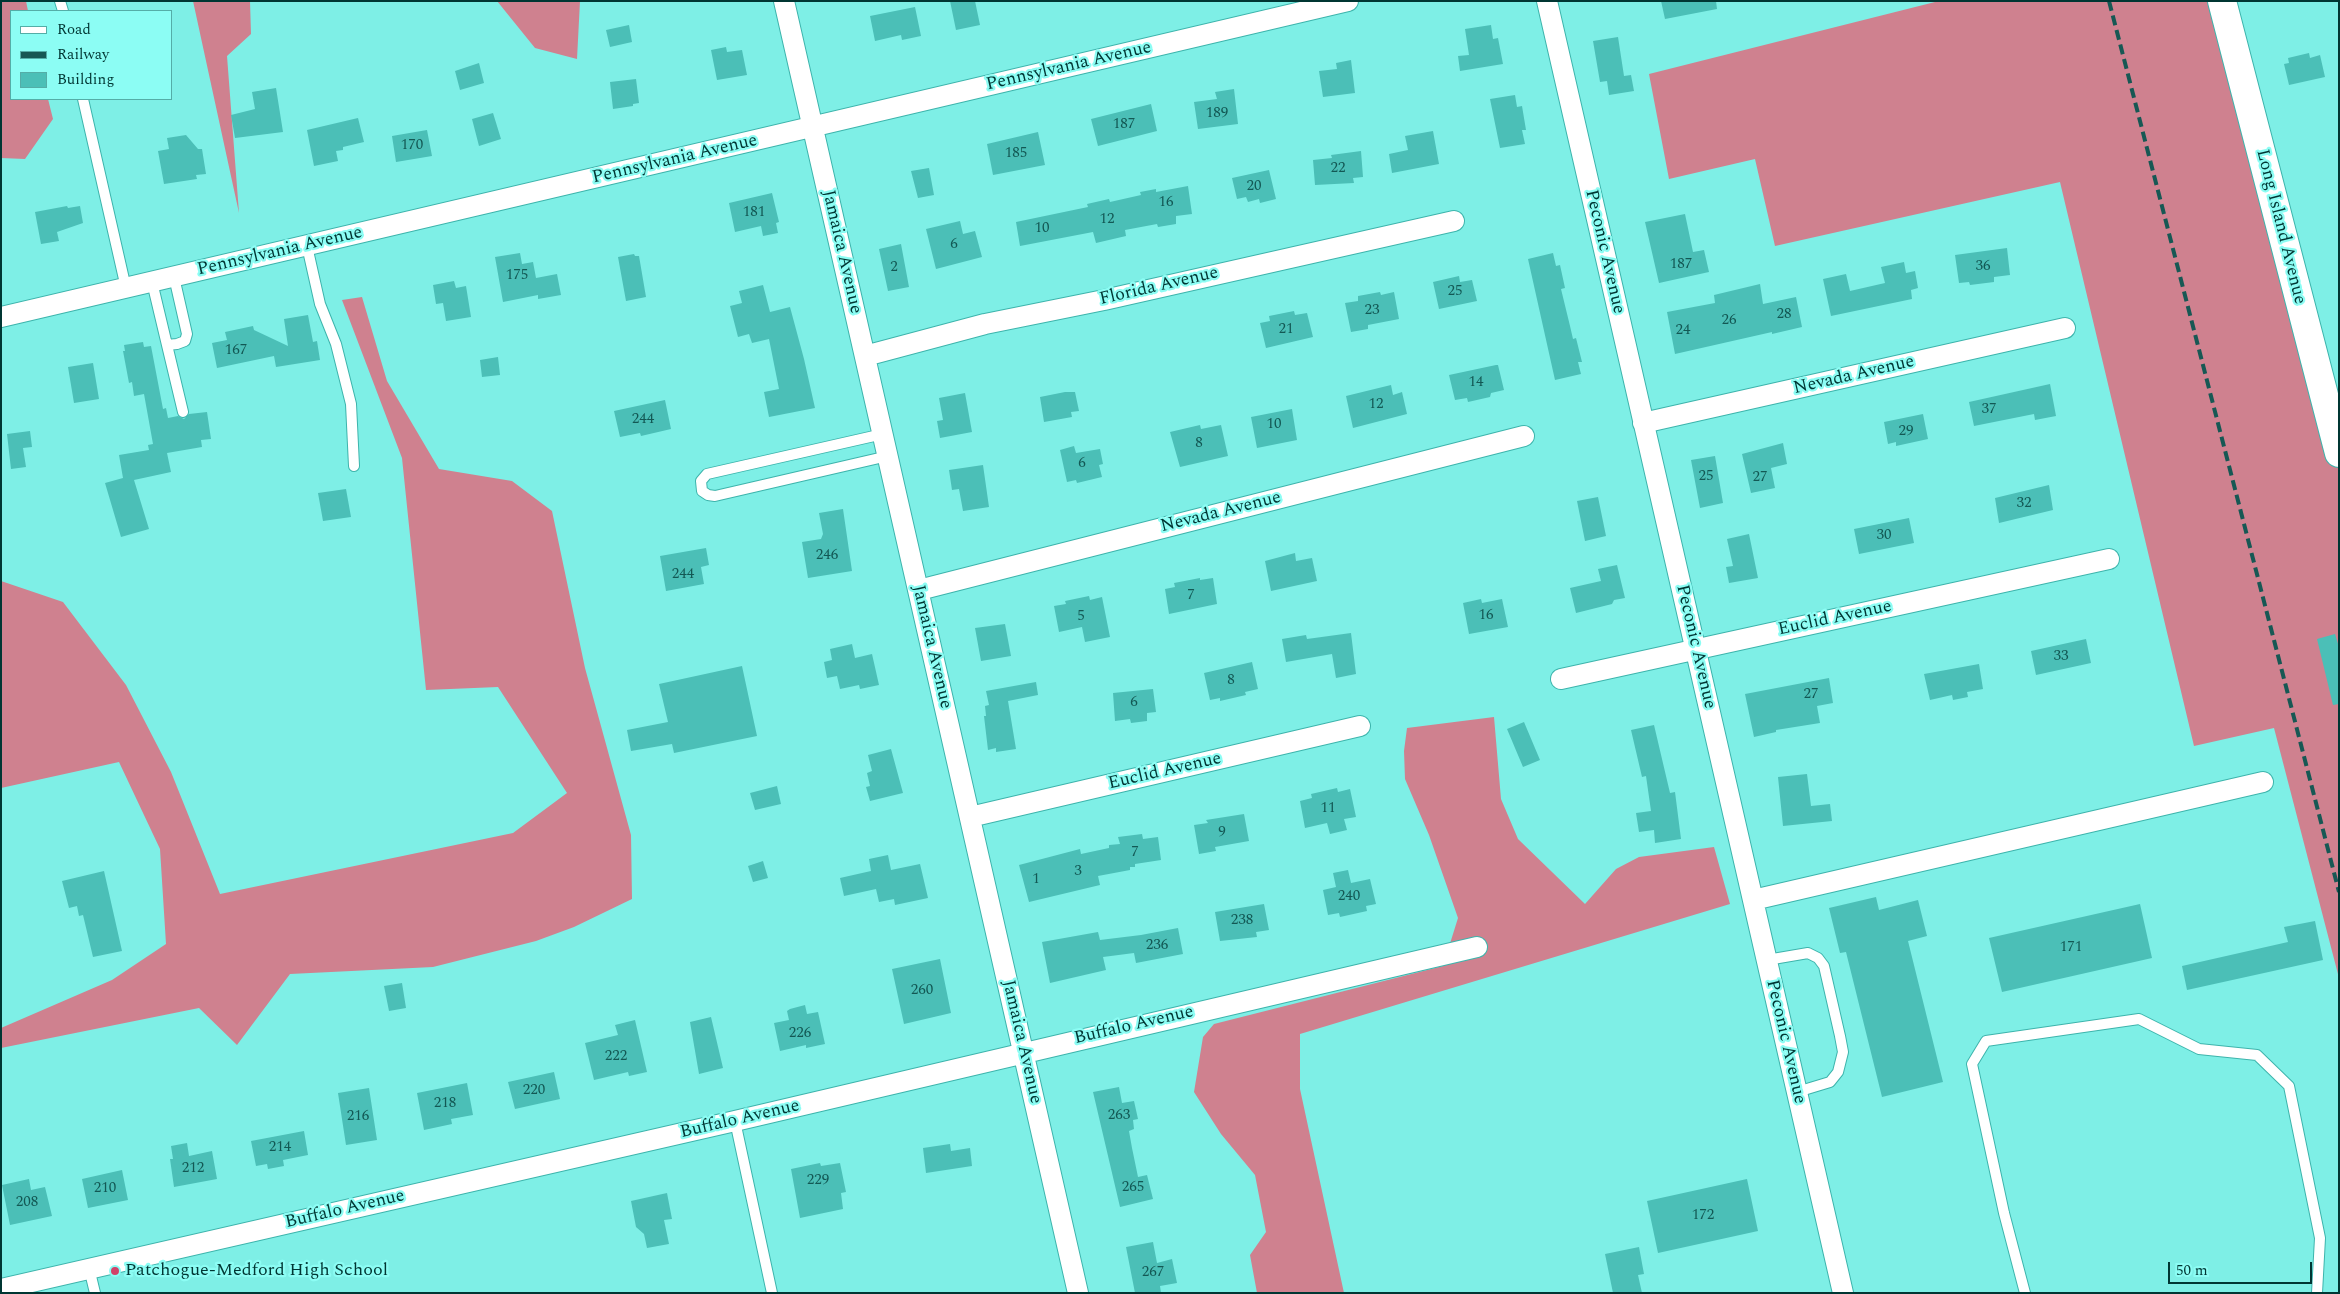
<!DOCTYPE html>
<html>
<head>
<meta charset="utf-8">
<style>
  body { margin:0 }
  #map { position:relative; width:2340px; height:1294px; overflow:hidden; background:#7eefe6; font-family:Spectral,serif }
  canvas { display:block }
  .frame { position:absolute; inset:0; border:2px solid #003633; pointer-events:none }
  .legend { position:absolute; left:10px; top:10px; width:162px; height:90px; box-sizing:border-box; background:#8cfdf4; border:1px solid #54ada7; margin:0; padding:6px 9px; list-style:none; font-size:15px; color:#003633 }
  .legend li { display:flex; align-items:center; gap:10px; height:25px }
  .legend b { width:25px; border:1px solid #54ada7 }
  .scale { position:absolute; left:2168px; top:1262px; width:144px; height:22px; box-sizing:border-box; border:2px solid #003633; border-top:0; padding-left:6px; font-size:15px; line-height:18px; white-space:nowrap; color:#003633; -webkit-text-stroke:4px #8cfdf4; paint-order:stroke }
</style>
</head>
<body>
<div id="map">
<canvas width="2340" height="1294"></canvas>
<div class="frame"></div>
<ul class="legend">
<li><b style="height:6px;background:#fff"></b>Road</li>
<li><b style="height:6px;background:#175854"></b>Railway</li>
<li><b style="height:14px;background:#4bbfb7"></b>Building</li>
</ul>
<div class="scale">50 m</div>
</div>
<script>
const ctx = document.querySelector('canvas').getContext('2d');
ctx.lineJoin = 'round';
function fill(path, color) {
  ctx.fillStyle = color;
  ctx.fill(path, 'evenodd');
}
function shape(rows) {
  const path = new Path2D();
  for (const r of rows) {
    path.moveTo(r[0], r[1]);
    for (let i = 2; i < r.length; i += 2) path.lineTo(r[i], r[i + 1]);
  }
  return path;
}
function stroke(path, color, width, dash) {
  ctx.strokeStyle = color;
  ctx.lineWidth = width;
  ctx.lineCap = dash ? 'butt' : 'round';
  ctx.setLineDash(dash || []);
  ctx.stroke(path);
}
function label(font, color, halo, rows, align = 'center') {
  ctx.font = font + ' Spectral,serif';
  ctx.lineWidth = 4.5;
  ctx.setLineDash([]);
  ctx.textBaseline = 'middle';
  ctx.strokeStyle = halo;
  ctx.fillStyle = color;
  for (const [text, x, y, turn = 0] of rows) {
    ctx.save();
    ctx.translate(x, y);
    ctx.rotate((+turn || 0) * Math.PI / 180);
    ctx.textAlign = isNaN(turn) ? turn : align;
    if (halo) ctx.strokeText(text, 0, 0);
    ctx.fillText(text, 0, 0);
    ctx.restore();
  }
}
const forest = shape([
  [1,1,26,1,28,11,11,11,11,99,48,99,53,119,25,159,1,158],
  [193,1,250,1,251,34,227,56,239,213],
  [497,1,580,1,577,59,535,48],
  [1939,1,2222,1,2339,453,2339,978,2274,728,2194,746,2060,182,1775,246,1755,159,1669,179,1649,74],
  [362,297,387,381,439,469,512,481,552,511,585,668,631,835,632,899,574,927,536,941,433,967,290,974,237,1045,199,1008,1,1048,1,1028,112,980,166,944,160,849,119,762,1,788,1,581,63,602,126,685,171,772,220,894,513,833,567,793,498,687,426,690,402,458,342,300],
  [1494,717,1501,799,1518,839,1585,904,1616,869,1639,857,1714,847,1730,904,1300,1034,1300,1089,1344,1293,1257,1293,1250,1255,1266,1232,1255,1175,1221,1134,1194,1092,1203,1037,1214,1024,1443,966,1458,918,1429,835,1405,779,1404,751,1407,728]
]);
const building = shape([
  [950,1,975,1,980,25,956,30],
  [1661,1,1716,1,1717,9,1665,19],
  [915,7,921,36,902,40,901,35,875,41,870,16],
  [629,25,632,42,610,47,606,30],
  [1491,25,1493,39,1498,38,1503,64,1460,71,1458,56,1469,55,1465,29],
  [1618,37,1624,76,1631,75,1634,91,1609,95,1607,81,1600,82,1593,41],
  [726,47,727,52,742,50,747,75,717,80,711,50],
  [2309,53,2310,58,2320,55,2325,77,2289,85,2284,64,2289,63,2288,58],
  [1351,60,1355,93,1323,97,1319,71,1337,69,1336,63],
  [479,63,484,83,460,90,455,71],
  [636,79,639,103,633,104,633,106,613,109,610,82],
  [276,88,283,132,235,138,231,115,255,109,252,92],
  [1234,89,1238,124,1198,129,1194,102,1217,99,1215,92],
  [1515,95,1517,107,1522,106,1526,130,1522,130,1525,144,1500,148,1490,99],
  [1151,104,1157,131,1098,146,1091,119],
  [493,113,501,139,479,146,472,119],
  [358,118,364,142,343,147,343,150,336,151,338,161,314,166,307,130],
  [427,130,432,156,396,162,392,136],
  [1433,131,1439,164,1392,173,1389,154,1408,150,1405,136],
  [1038,132,1045,165,993,175,987,144],
  [186,135,198,149,202,149,206,174,196,175,197,179,164,184,158,151,169,149,167,138],
  [1361,151,1363,177,1353,178,1354,183,1315,185,1313,160,1332,158,1331,155],
  [929,168,934,195,918,198,911,171],
  [1269,170,1276,199,1260,203,1259,199,1248,202,1246,197,1237,199,1232,178],
  [1188,186,1192,214,1176,216,1176,224,1158,227,1157,224,1125,230,1126,236,1096,243,1093,232,1020,246,1016,222,1088,207,1087,204,1109,199,1110,202,1141,195,1140,192,1156,189,1156,192],
  [772,193,779,222,776,223,778,233,763,236,761,226,735,232,729,203],
  [67,206,68,208,80,206,83,223,57,232,59,241,41,244,35,212],
  [1685,214,1693,252,1704,250,1709,272,1659,283,1645,222],
  [960,221,963,234,975,231,982,257,936,269,926,229],
  [901,244,909,287,888,291,879,249],
  [2007,248,2010,275,1994,277,1994,282,1970,285,1969,282,1959,283,1955,255],
  [520,253,522,264,533,262,536,278,557,274,561,295,538,299,538,295,503,302,495,257],
  [1553,253,1556,266,1560,265,1565,288,1561,289,1570,326,1573,339,1576,338,1582,362,1578,362,1581,374,1555,380,1528,259],
  [634,254,635,256,639,256,646,297,626,301,618,257],
  [1904,262,1906,273,1915,271,1918,288,1911,290,1912,299,1831,316,1823,279,1846,274,1850,291,1885,283,1881,267],
  [1459,276,1460,282,1472,280,1477,301,1439,309,1433,282],
  [454,281,456,288,466,286,471,317,446,321,443,303,436,304,433,285],
  [1760,284,1763,304,1796,297,1802,327,1772,334,1772,332,1675,354,1667,312,1715,303,1714,295],
  [763,285,770,312,790,307,804,359,815,408,769,417,764,392,779,389,769,339,752,343,749,334,738,337,730,306,742,303,739,291],
  [1380,292,1381,295,1394,292,1399,319,1368,325,1368,329,1351,332,1345,303,1358,301,1358,296],
  [1294,311,1295,315,1307,313,1313,337,1266,348,1260,323,1270,321,1269,316],
  [308,315,313,342,317,341,320,360,276,367,274,356,217,368,212,343,227,340,225,332,253,326,254,330,288,346,284,319],
  [143,342,144,347,151,346,163,409,166,408,168,418,178,416,184,419,189,414,207,412,211,439,201,440,202,447,167,453,171,472,134,480,149,529,121,537,105,483,123,478,119,455,149,450,148,445,153,444,144,394,134,396,132,382,129,383,123,351,125,351,124,345],
  [498,357,500,375,482,377,480,360],
  [93,363,99,399,74,403,68,367],
  [1496,365,1498,365,1504,390,1491,393,1490,397,1468,402,1467,398,1455,400,1449,375],
  [2050,384,2056,416,2035,420,2034,414,1974,426,1969,402],
  [1391,385,1393,395,1402,392,1407,414,1353,428,1346,396],
  [1065,392,1075,392,1079,411,1071,412,1072,417,1044,422,1040,397],
  [965,393,972,432,940,438,937,421,943,420,939,398],
  [665,400,671,429,641,436,640,433,620,437,614,411],
  [1292,409,1297,440,1257,448,1251,417],
  [1923,414,1928,439,1896,446,1896,442,1888,444,1884,422],
  [1200,425,1201,429,1221,425,1228,456,1180,467,1170,432],
  [30,431,32,447,23,448,26,467,11,469,7,434],
  [1783,443,1787,464,1771,468,1775,488,1751,493,1742,454],
  [1074,446,1076,453,1100,449,1103,464,1099,465,1102,477,1077,483,1076,480,1067,482,1060,450],
  [1715,456,1723,503,1700,508,1691,460],
  [983,465,989,507,963,511,959,489,952,490,949,470],
  [2049,485,2053,510,1999,523,1995,498],
  [346,489,351,517,323,521,318,493],
  [1598,497,1606,536,1585,541,1577,501],
  [843,509,852,571,808,578,802,542,821,539,823,534,819,513],
  [1909,518,1914,543,1859,554,1854,529],
  [1749,534,1758,578,1729,583,1726,567,1733,566,1727,539],
  [706,548,709,565,701,567,704,584,666,591,660,556],
  [1295,553,1296,561,1312,558,1317,581,1271,591,1265,561],
  [1617,565,1625,598,1614,600,1612,604,1576,613,1570,588,1601,581,1598,569],
  [1200,578,1200,580,1213,578,1217,604,1169,614,1165,589,1175,587,1174,583],
  [1089,596,1090,600,1102,597,1110,637,1085,642,1082,627,1059,632,1054,606,1066,604,1065,601],
  [1481,599,1482,603,1502,599,1508,627,1469,634,1463,603],
  [1005,624,1011,656,981,661,975,628],
  [1351,633,1356,674,1336,678,1332,654,1286,662,1282,639,1306,635,1307,639],
  [2335,634,2339,647,2339,704,2333,705,2317,639],
  [2086,639,2091,663,2036,675,2031,651],
  [852,644,855,658,872,654,879,685,860,689,859,685,840,689,837,676,827,678,824,662,832,660,830,649],
  [1252,662,1258,689,1245,692,1246,695,1220,701,1220,698,1210,700,1204,673],
  [1979,664,1983,689,1967,692,1968,697,1953,700,1952,695,1930,700,1924,674],
  [742,666,757,736,674,753,672,744,631,751,627,730,668,722,659,684],
  [1829,678,1833,703,1817,706,1820,723,1776,730,1776,732,1754,737,1745,694],
  [1036,682,1038,695,1008,701,1016,749,996,752,996,748,988,750,984,716,986,716,985,706,989,705,986,691],
  [1153,689,1156,712,1147,713,1147,721,1131,723,1130,719,1115,721,1113,693],
  [1524,722,1540,760,1523,767,1507,729],
  [1654,725,1670,793,1675,792,1681,839,1655,843,1654,830,1639,832,1636,813,1651,811,1646,776,1642,777,1631,730],
  [891,749,903,793,870,801,866,787,870,786,867,773,872,771,868,755],
  [1807,774,1811,806,1830,804,1832,821,1783,826,1778,777],
  [777,786,781,804,755,810,750,793],
  [1337,788,1338,792,1350,789,1356,817,1344,819,1347,830,1330,834,1327,823,1305,828,1300,801,1312,798,1311,794],
  [1244,814,1249,841,1215,847,1216,851,1199,854,1194,825,1208,823,1206,820],
  [1142,834,1143,839,1158,837,1161,860,1135,864,1135,867,1130,867,1130,870,1098,876,1100,885,1029,902,1019,865,1080,849,1081,854,1109,848,1109,845,1120,844,1118,837],
  [888,855,891,870,920,864,928,898,895,905,894,899,879,902,876,889,844,896,840,878,871,871,869,859],
  [763,861,768,878,753,882,748,866],
  [1348,870,1351,883,1370,879,1376,904,1366,906,1367,911,1340,917,1339,913,1328,915,1323,890,1336,887,1333,873],
  [104,871,122,951,93,957,83,915,79,916,77,906,69,908,62,881],
  [1876,897,1879,910,1918,900,1927,936,1908,941,1943,1082,1882,1097,1846,952,1840,953,1829,908],
  [1264,904,1269,930,1256,932,1257,937,1220,941,1215,912],
  [2140,904,2152,958,2002,992,1989,938],
  [2315,921,2323,960,2187,990,2182,966,2288,942,2284,927],
  [1178,928,1183,954,1136,963,1134,953,1103,957,1106,970,1050,983,1042,942,1098,932,1100,940,1141,935],
  [940,959,951,1013,904,1024,892,969],
  [402,983,406,1008,389,1011,384,986],
  [805,1005,807,1014,818,1012,825,1044,806,1048,806,1045,780,1051,774,1023,789,1020,787,1011,790,1009],
  [711,1017,723,1068,699,1074,690,1022],
  [635,1020,647,1072,629,1076,628,1072,594,1080,585,1043,618,1035,615,1025],
  [554,1072,560,1099,515,1109,508,1082],
  [467,1083,473,1115,451,1119,452,1124,424,1130,417,1093],
  [1119,1087,1122,1103,1134,1101,1138,1119,1133,1120,1134,1129,1129,1131,1132,1148,1138,1177,1147,1175,1153,1199,1120,1207,1093,1092],
  [369,1088,377,1140,346,1145,338,1093],
  [304,1131,308,1155,283,1160,284,1166,268,1169,267,1164,256,1166,251,1141],
  [187,1143,189,1156,212,1151,217,1179,174,1187,170,1159,173,1159,171,1146],
  [950,1144,951,1151,970,1148,972,1166,926,1173,923,1148],
  [820,1163,821,1166,840,1163,846,1192,841,1193,843,1209,800,1218,791,1169],
  [122,1170,128,1200,88,1208,82,1179],
  [29,1179,31,1190,45,1187,52,1216,10,1225,2,1185],
  [1747,1179,1758,1231,1658,1253,1647,1201],
  [667,1193,672,1219,664,1220,669,1244,647,1248,644,1234,636,1227,631,1201],
  [1153,1242,1157,1263,1172,1259,1177,1283,1160,1286,1161,1293,1135,1293,1126,1247],
  [1639,1247,1644,1274,1638,1275,1642,1293,1613,1293,1605,1254]
]);
const lane = shape([
  [60,1,63,11],
  [83,99,126,288],
  [307,246,320,304,336,344,351,404,354,466],
  [152,282,167,345,177,344,185,341,187,334,174,277],
  [167,345,183,412],
  [883,434,707,474,701,481,702,491,708,495,715,496,888,456],
  [1767,960,1808,953,1818,958,1824,966,1840,1036,1843,1052,1838,1072,1830,1082,1797,1092],
  [735,1121,772,1293],
  [89,1268,95,1293],
  [2025,1293,2004,1213,1972,1064,1986,1041,2139,1019,2199,1049,2257,1055,2289,1086,2320,1238,2317,1293]
]);
const street = shape([
  [784,1,1078,1293],
  [1547,1,1843,1293],
  [1,317,1348,1],
  [865,356,985,324,1104,300,1454,221],
  [1643,423,2065,328],
  [919,590,1524,436],
  [1561,679,2109,559],
  [970,817,1360,726],
  [1753,900,2263,782],
  [1,1289,735,1121,1477,947]
]);
const secondary = shape([
  [2222,1,2339,453]
]);
const rail = shape([
  [2109,1,2339,892]
]);
const markers = [
  [115,1271,5,"#d14268"]
];
const numberNames = [
  ["189",1217,114],
  ["187",1124,125],
  ["170",412,146],
  ["185",1016,154],
  ["22",1338,169],
  ["20",1254,187],
  ["16",1166,203],
  ["181",754,213],
  ["12",1107,220],
  ["10",1042,229],
  ["6",954,245],
  ["187",1681,265],
  ["36",1983,267],
  ["2",894,268],
  ["175",517,276],
  ["25",1455,292],
  ["23",1372,311],
  ["28",1784,315],
  ["26",1729,321],
  ["21",1286,330],
  ["24",1683,331],
  ["167",236,351],
  ["14",1476,383],
  ["12",1376,405],
  ["37",1989,410],
  ["244",643,420],
  ["10",1274,425],
  ["29",1906,432],
  ["8",1199,444],
  ["6",1082,464],
  ["25",1706,477],
  ["27",1760,478],
  ["32",2024,504],
  ["30",1884,536],
  ["246",827,556],
  ["244",683,575],
  ["7",1191,596],
  ["16",1486,616],
  ["5",1081,617],
  ["33",2061,657],
  ["8",1231,681],
  ["27",1811,695],
  ["6",1134,703],
  ["11",1328,809],
  ["9",1222,833],
  ["7",1135,853],
  ["3",1078,872],
  ["1",1036,880],
  ["240",1349,897],
  ["238",1242,921],
  ["236",1157,946],
  ["171",2071,948],
  ["260",922,991],
  ["226",800,1034],
  ["222",616,1057],
  ["220",534,1091],
  ["218",445,1104],
  ["263",1119,1116],
  ["216",358,1117],
  ["214",280,1148],
  ["212",193,1169],
  ["229",818,1181],
  ["265",1133,1188],
  ["210",105,1189],
  ["208",27,1203],
  ["172",1703,1216],
  ["267",1153,1273]
];
const streetNames = [
  ["Pennsylvania Avenue",1069,67,-13],
  ["Pennsylvania Avenue",675,160,-13],
  ["Long Island Avenue",2280,227,76],
  ["Pennsylvania Avenue",280,252,-13],
  ["Jamaica Avenue",841,252,77],
  ["Peconic Avenue",1604,252,77],
  ["Florida Avenue",1159,287,-13],
  ["Nevada Avenue",1854,376,-13],
  ["Nevada Avenue",1221,513,-14],
  ["Euclid Avenue",1835,619,-12],
  ["Jamaica Avenue",931,647,77],
  ["Peconic Avenue",1695,647,77],
  ["Euclid Avenue",1165,772,-13],
  ["Buffalo Avenue",1134,1026,-13],
  ["Jamaica Avenue",1021,1042,77],
  ["Peconic Avenue",1785,1042,77],
  ["Buffalo Avenue",740,1120,-13],
  ["Buffalo Avenue",345,1210,-13]
];
const poiNames = [
  ["Patchogue-Medford High School",125,1271]
];
fill(forest, '#cf818f');
fill(building, '#4bbfb7');
stroke(lane, '#3db4ac', 12);
stroke(street, '#3db4ac', 22);
stroke(secondary, '#3db4ac', 30);
stroke(lane, '#fff', 10);
stroke(street, '#fff', 20);
stroke(secondary, '#fff', 28);
stroke(rail, '#175854', 4, [10, 5]);
for (const [x, y, r, color] of markers) {
  const dot = new Path2D();
  dot.arc(x, y, r, 0, 2 * Math.PI);
  ctx.fillStyle = color;
  ctx.fill(dot);
  stroke(dot, '#8cfdf4', 2);
}
label('15px', '#135854', null, numberNames);
label('18px', '#003633', '#8cfdf4', streetNames);
label('18px', '#003633', '#8cfdf4', poiNames, 'left');
</script>
</body>
</html>
